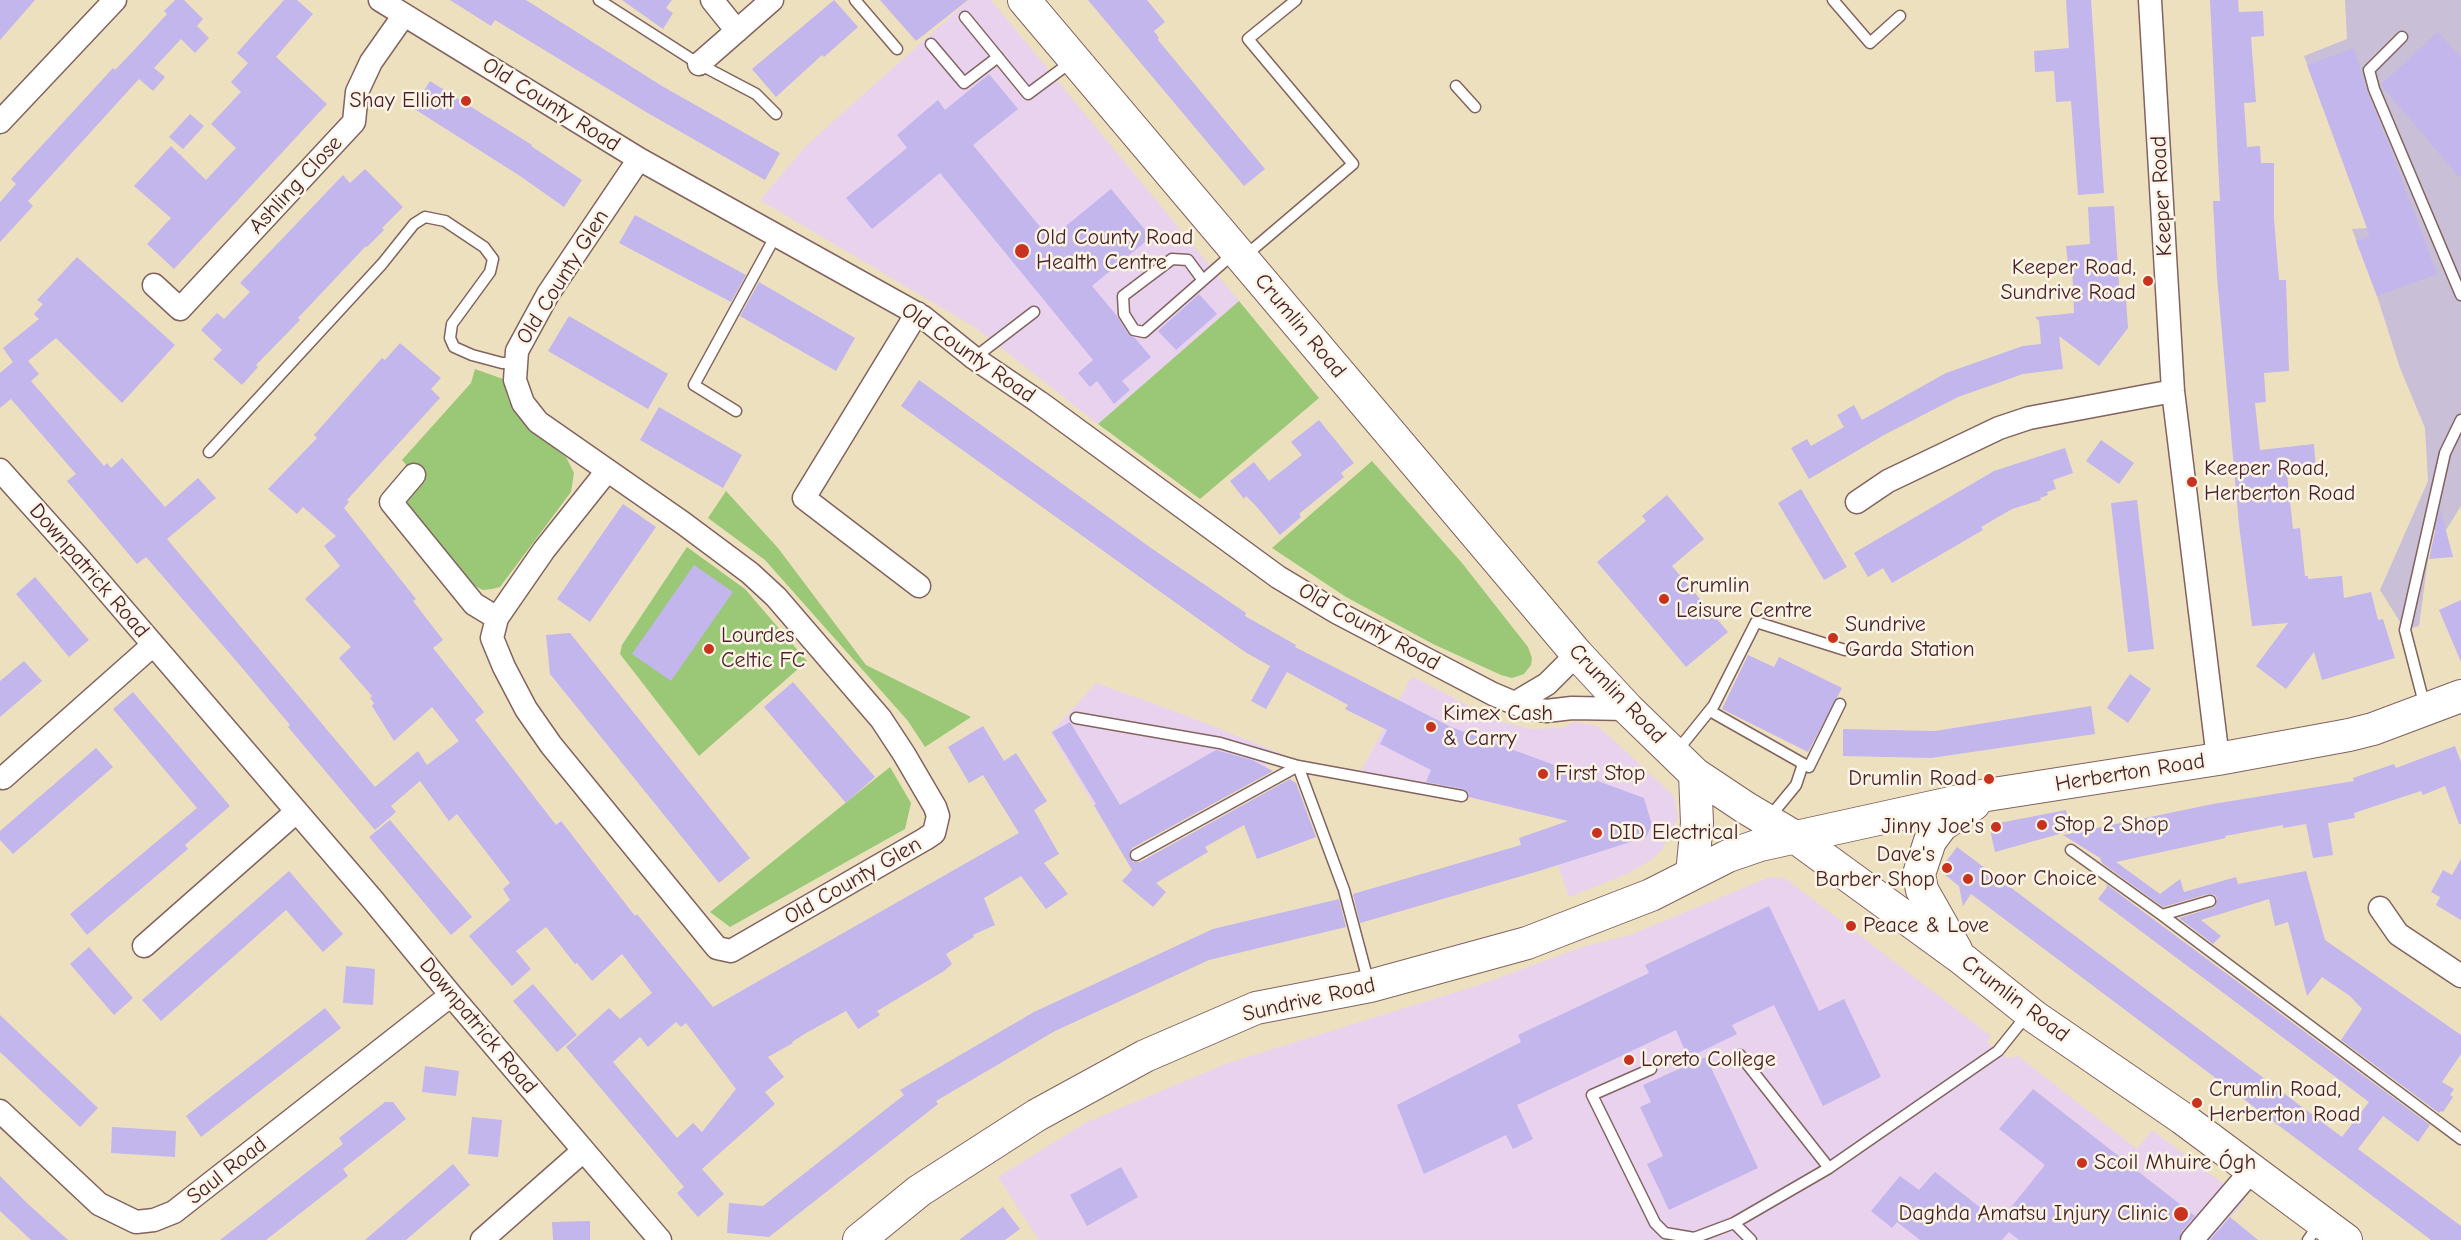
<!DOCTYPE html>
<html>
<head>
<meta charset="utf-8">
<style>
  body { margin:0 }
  canvas { display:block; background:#ede0bf }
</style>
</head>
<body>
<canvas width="2461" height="1240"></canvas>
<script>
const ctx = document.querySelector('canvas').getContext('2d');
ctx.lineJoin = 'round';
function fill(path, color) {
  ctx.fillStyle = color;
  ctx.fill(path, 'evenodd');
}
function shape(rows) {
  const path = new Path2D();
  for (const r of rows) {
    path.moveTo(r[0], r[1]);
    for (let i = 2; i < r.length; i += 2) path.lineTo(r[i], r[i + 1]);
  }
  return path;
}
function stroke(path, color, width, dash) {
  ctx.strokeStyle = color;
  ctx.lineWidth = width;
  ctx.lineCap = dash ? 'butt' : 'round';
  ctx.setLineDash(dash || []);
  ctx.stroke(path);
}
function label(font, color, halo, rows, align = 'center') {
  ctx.font = font + ' "Comic Neue",sans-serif';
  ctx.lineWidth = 5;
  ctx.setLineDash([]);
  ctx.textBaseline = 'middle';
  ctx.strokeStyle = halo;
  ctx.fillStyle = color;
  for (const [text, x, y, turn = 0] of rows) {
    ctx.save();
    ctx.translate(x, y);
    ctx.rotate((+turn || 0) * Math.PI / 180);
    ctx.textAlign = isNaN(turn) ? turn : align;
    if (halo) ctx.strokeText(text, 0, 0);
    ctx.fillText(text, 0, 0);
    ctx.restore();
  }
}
const built = shape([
  [969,0,991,0,1239,301,1098,424,976,328,760,200,807,145],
  [1412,676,1495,720,1531,729,1562,728,1574,722,1598,726,1674,796,1678,817,1662,850,1651,860,1627,874,1569,897,1546,830,1568,821,1361,771],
  [1096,683,1174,711,1280,753,1265,767,1120,850,1051,733],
  [1770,877,1785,878,1991,1036,1987,1042,2004,1056,2011,1058,2018,1056,2137,1149,2152,1130,2245,1200,2213,1240,1039,1240,998,1177,1085,1123,1228,1063,1482,984,1585,946,1630,935]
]);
const industrial = shape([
  [2345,0,2461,0,2461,506,2446,530,2432,530,2419,626,2405,630,2380,590,2428,481,2425,428,2400,368,2377,296,2352,229,2367,228,2304,56,2347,39]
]);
const green = shape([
  [1239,301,1319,398,1200,499,1098,424],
  [475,369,503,379,508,399,518,416,532,431,566,457,574,473,571,492,500,587,492,589,483,590,471,584,408,506,407,496,420,481,402,460,471,383],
  [1372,461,1462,563,1528,647,1532,658,1531,665,1524,674,1512,678,1501,675,1433,644,1346,597,1272,548],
  [726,491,778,548,866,665,971,717,925,747,908,721,765,560,708,518],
  [687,547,745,589,807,661,699,756,620,654,622,645],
  [890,767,911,803,905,829,730,927,710,912]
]);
const building = shape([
  [0,0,35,0,0,40],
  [175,0,184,0,203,19,197,26,209,38,195,53,181,39,154,68,165,77,153,91,139,79,28,201,33,206,0,242,0,202,16,184,11,179,113,68,115,70,135,49,167,14,164,11],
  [284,0,297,0,313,14,276,57,327,104,174,269,147,244,171,218,134,186,171,146,206,180,236,148,211,124,241,92,231,82,248,63,237,53],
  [450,0,526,0,662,86,780,153,765,180,646,112,495,20,491,26],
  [622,0,672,0,666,8,673,13,663,29],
  [834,0,858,27,824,57,822,55,776,97,752,69],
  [880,0,968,0,916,41],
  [1088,0,1147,0,1165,22,1154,31,1159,38,1158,40,1265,169,1244,186],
  [2066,0,2091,0,2104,193,2078,195,2071,101,2056,102,2054,71,2035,72,2034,51,2069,48],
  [2210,0,2238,0,2239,12,2263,11,2264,36,2251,37,2256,102,2244,103,2247,147,2260,146,2261,163,2274,163,2274,219,2279,280,2286,280,2289,371,2264,373,2266,402,2255,403,2260,450,2314,444,2316,471,2287,474,2293,529,2300,528,2305,576,2308,576,2308,579,2342,576,2344,598,2371,592,2378,620,2383,619,2395,658,2322,680,2314,652,2286,689,2256,666,2288,623,2252,626,2239,525,2217,277,2213,201,2220,201],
  [2438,32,2461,58,2461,179,2381,85],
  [2354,48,2367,92,2388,143,2437,274,2377,296,2356,241,2370,236,2307,65],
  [989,74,1018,109,973,145,1050,239,1111,189,1151,237,1092,286,1117,316,1128,334,1135,338,1151,357,1122,381,1130,390,1114,404,1097,381,1090,387,1078,373,1093,360,940,173,872,229,846,198,907,148,897,135,938,100,945,110],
  [430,81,532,145,531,146,582,180,564,207,520,176,413,108],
  [190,114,204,126,183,149,169,137],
  [365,169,403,207,382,228,384,230,367,247,366,246,298,318,300,320,256,365,258,367,242,385,213,359,222,350,201,330,217,313,224,319,250,292,240,283,343,175,350,183],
  [2114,206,2120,299,2126,299,2128,328,2099,366,2059,336,2063,369,2023,374,1958,397,1884,435,1809,479,1791,448,1807,439,1811,446,1844,427,1837,415,1854,405,1862,420,1946,373,2023,346,2041,344,2039,321,2035,317,2074,313,2072,264,2068,264,2066,246,2090,244,2088,207],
  [635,215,746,275,731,302,619,243],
  [77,257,175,345,122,403,56,338,28,361,39,374,31,381,104,466,107,463,111,468,122,458,165,507,198,478,216,498,167,539,375,787,418,751,427,765,459,741,432,707,394,741,372,706,374,703,370,698,372,696,339,658,351,647,305,599,340,566,324,546,336,536,303,507,297,514,268,489,317,438,314,435,382,358,385,360,400,343,441,378,431,389,440,398,347,500,349,502,344,508,416,599,413,601,443,640,433,648,484,712,475,720,556,825,561,821,635,916,637,914,713,1007,1019,833,983,775,969,783,948,747,983,726,1004,761,1016,753,1047,801,1034,810,1059,854,1044,863,1068,894,1046,909,1021,876,984,898,995,925,973,935,974,937,946,954,952,964,944,971,877,1011,880,1015,858,1029,846,1011,806,1033,792,1042,793,1043,768,1057,784,1077,765,1092,775,1104,702,1169,724,1194,698,1217,677,1193,684,1187,566,1047,609,1008,620,1019,652,993,622,954,592,981,577,963,575,964,546,927,516,951,531,969,512,986,469,936,510,900,503,889,510,883,457,814,449,821,420,781,391,806,396,812,375,830,288,727,290,725,244,670,146,557,137,564,67,481,76,474,11,399,0,408,0,373,13,362,3,348,39,319,34,314,43,304,37,300],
  [676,1022,681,1027,686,1023,736,1089,702,1132,693,1123,677,1138,613,1062,640,1037,648,1047],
  [759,282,855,338,836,371,740,316],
  [1199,294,1217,314,1176,350,1158,331],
  [569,316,668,374,648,409,548,351],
  [919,380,1151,548,1246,613,1245,616,1296,645,1295,647,1451,727,1644,798,1652,825,1646,837,1539,871,1360,923,1353,894,1521,845,1519,838,1568,821,1469,797,1469,793,1464,789,1426,782,1431,770,1380,744,1387,730,1345,709,1348,705,1287,672,1266,709,1251,701,1270,666,1245,652,1190,613,901,406],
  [659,407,742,455,723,488,640,440],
  [1319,420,1354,463,1341,473,1344,477,1299,514,1301,517,1280,535,1256,506,1246,496,1244,499,1230,481,1254,462,1269,481,1302,455,1291,442],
  [2101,440,2134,463,2119,484,2086,461],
  [2065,448,2073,473,2053,480,2056,489,2047,492,2048,495,2040,498,2041,500,2012,509,1981,527,1983,530,1892,583,1883,568,1868,577,1854,553,1994,471],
  [1801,489,1847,567,1824,580,1778,503],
  [1667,495,1704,539,1672,566,1728,632,1686,667,1597,562,1646,521,1642,516],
  [2137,500,2154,649,2128,652,2111,503],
  [623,504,656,527,590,622,557,599],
  [2440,508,2453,557,2429,559],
  [694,565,733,592,671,681,632,654],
  [35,577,89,640,69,657,16,594],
  [2461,600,2461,662,2439,610],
  [570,633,750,858,719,883,550,674,546,635],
  [1748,655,1774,667,1779,657,1842,688,1808,752,1722,709],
  [24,661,42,681,0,717,0,681],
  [2130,674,2151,689,2128,723,2107,708],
  [793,682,875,777,846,803,764,707],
  [133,692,230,806,185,845,188,849,87,935,70,914,197,808,113,709],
  [2091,706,2095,734,1931,758,1843,756,1843,729,1935,731],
  [1070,722,1120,805,1216,750,1252,760,1273,771,1132,848,1129,855,1133,862,1140,862,1290,779,1296,783,1316,837,1257,859,1244,825,1205,847,1208,852,1156,883,1166,892,1153,907,1122,881,1132,870,1094,805,1096,804,1052,732],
  [2455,746,2461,762,2461,824,2459,824,2445,786,2423,795,2421,791,2354,813,2355,818,2328,823,2333,855,2313,858,2306,824,2283,828,2283,825,2225,836,2226,838,2116,862,2160,894,2180,879,2184,892,2236,877,2238,884,2306,871,2325,940,2461,1035,2461,1054,2442,1082,2454,1089,2450,1095,2453,1097,2443,1112,2441,1111,2439,1113,2341,1040,2362,1009,2350,996,2322,977,2307,996,2288,922,2275,926,2269,899,2201,920,2221,936,2213,944,2179,918,2215,907,2217,899,2215,895,2208,894,2163,907,2102,863,2100,858,2063,835,2213,804,2354,781,2353,778,2394,764,2396,768],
  [96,748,113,767,13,854,0,840,0,831],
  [2066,810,2070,831,1995,852,1989,825],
  [390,820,472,917,451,935,369,837],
  [1957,847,2342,1137,2369,1102,2098,899,2107,887,2106,884,2430,1125,2418,1142,2383,1116,2358,1149,2461,1226,2461,1240,2431,1240,1971,894,1963,906,1959,886,1944,874,1942,867],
  [2461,859,2461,920,2436,905,2440,897,2431,892,2443,870,2452,875],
  [289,871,343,934,323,952,286,910,161,1021,142,1000],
  [1339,899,1346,927,1209,960,1055,1031,936,1101,938,1104,769,1237,727,1233,729,1203,763,1206,904,1095,900,1090,1034,1012,1213,929],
  [1769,906,1819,1011,1844,999,1881,1077,1823,1106,1774,1005,1732,1025,1737,1034,1688,1058,1676,1030,1517,1105,1533,1139,1513,1149,1506,1135,1424,1174,1397,1105,1521,1042,1518,1035,1649,973,1645,965],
  [89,947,133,998,114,1015,70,964],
  [346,966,375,969,373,1005,343,1003],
  [533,984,577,1035,557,1052,513,1001],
  [325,1008,341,1028,201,1137,186,1116],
  [0,1015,98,1108,80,1127,0,1052],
  [1706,1057,1758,1168,1669,1210,1647,1164,1663,1156,1640,1107,1651,1102,1643,1085],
  [425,1066,459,1071,456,1096,422,1092],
  [2033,1089,2195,1216,2182,1231,2179,1240,2019,1240,2009,1232,2002,1240,1920,1240,1897,1222,1892,1228,1871,1211,1900,1176,1919,1190,1935,1172,1991,1216,1996,1210,2004,1216,2045,1165,1999,1129],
  [385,1102,393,1102,406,1119,343,1169,348,1176,266,1240,220,1240,343,1144,339,1138],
  [472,1117,502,1120,498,1157,468,1154],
  [112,1127,176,1131,175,1157,111,1153],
  [453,1164,470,1185,406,1240,365,1240],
  [1121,1167,1138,1197,1087,1226,1070,1195],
  [0,1176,28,1204,68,1240,31,1240,0,1211],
  [1003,1207,1020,1229,1005,1240,959,1240],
  [2230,1217,2258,1240,2210,1240],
  [590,1221,590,1240,553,1240,552,1222]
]);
const lane = shape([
  [599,0,699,64,756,94,776,114],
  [855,0,897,49],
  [1833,0,1870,43,1900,16],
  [965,17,1028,94,1071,62],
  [2402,37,2369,70,2374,89,2461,295],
  [931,44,964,83,998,57],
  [1456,86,1475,107],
  [1245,256,1353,164,1248,39,1296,0],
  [1202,279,1188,260,1172,259,1123,296,1124,314,1134,330,1144,332,1234,253],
  [974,358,1034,312],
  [736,411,694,385,776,235],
  [209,452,382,264,414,224,425,217,445,221,484,247,493,259,490,272,452,324,450,338,454,347,472,355,502,363,514,363],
  [2425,707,2405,630,2445,453,2461,420],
  [1710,711,1809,767,1840,704],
  [1076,718,1220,743,1298,766,1462,796],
  [1677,751,1714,705,1756,622,1845,650],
  [1768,819,1796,785,1803,764],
  [2071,850,2162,915,2210,901],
  [1136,855,1298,766,1344,890,1369,984],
  [2162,915,2461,1139],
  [1740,1055,1829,1168,1998,1051,2027,1015],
  [1651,1069,1592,1095,1655,1223,1665,1233,1694,1238,1734,1223,1829,1168],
  [1734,1223,1751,1240],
  [2308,1240,2320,1223]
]);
const street = shape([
  [380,0,639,159,923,317,974,358,1039,402,1278,577,1338,613,1493,694,1526,708,1546,711,1572,708,1628,709],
  [712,0,737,31],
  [2150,0,2173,391,2218,759],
  [699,64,772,0],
  [0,122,115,0],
  [154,285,180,309,354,122,357,92,371,62,404,15],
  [917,313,804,498,919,586],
  [0,470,78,557,372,899,451,995,660,1240],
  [607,471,544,550,497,618,492,638,504,667,526,709,551,745,717,948,731,951,925,839,934,833,938,816,935,807,904,754,881,719,776,597,750,573,683,523,538,422,523,403,515,380,517,351,548,294,639,159],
  [414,475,391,502,474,604,497,618],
  [1857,502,1888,481,1999,428,2029,418,2173,391],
  [1515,703,1547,684,1577,654],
  [3,778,153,645],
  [2380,908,2398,934,2461,976],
  [144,946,296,812],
  [0,1111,99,1204,136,1222,154,1220,174,1212,451,995],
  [482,1240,583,1151],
  [2192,1240,2252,1170]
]);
const secondary = shape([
  [1024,0,1577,654,1628,709,1695,774,1746,808,1795,837,1961,958,2035,1017,2182,1118,2346,1240],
  [1692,874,1697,823,1695,774],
  [1956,950,1922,890,1919,874,1930,841,1942,825,1974,804],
  [859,1240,919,1191,1037,1115,1145,1056,1256,1008,1370,986,1527,943,1651,895,1728,856,1760,845,1987,795,2218,759,2349,735,2373,729,2461,696]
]);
const markers = [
  [466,101,6,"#c8321e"],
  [1022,251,8,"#c8321e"],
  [2148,281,6,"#c8321e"],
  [2192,482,6,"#c8321e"],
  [1664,599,6,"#c8321e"],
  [1833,638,6,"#c8321e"],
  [709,649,6,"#c8321e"],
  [1431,727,6,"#c8321e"],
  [1543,774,6,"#c8321e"],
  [1989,779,6,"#c8321e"],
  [2042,825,6,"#c8321e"],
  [1996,827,6,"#c8321e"],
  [1597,833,6,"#c8321e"],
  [1947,868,6,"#c8321e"],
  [1968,879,6,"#c8321e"],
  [1851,926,6,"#c8321e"],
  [1629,1060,6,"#c8321e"],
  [2197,1103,6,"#c8321e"],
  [2082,1163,6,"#c8321e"],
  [2181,1214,8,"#c8321e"]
];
const poiNames = [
  ["Shay Elliott",454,101,"right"],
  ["Old County Road",1036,238],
  ["Health Centre",1036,263],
  ["Keeper Road,",2136,268,"right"],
  ["Sundrive Road",2136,293,"right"],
  ["Keeper Road,",2204,469],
  ["Herberton Road",2204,494],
  ["Crumlin",1676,586],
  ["Leisure Centre",1676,611],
  ["Sundrive",1845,625],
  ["Garda Station",1845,650],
  ["Lourdes",721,636],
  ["Celtic FC",721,661],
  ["Kimex Cash",1443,714],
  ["& Carry",1443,739],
  ["First Stop",1555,774],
  ["Drumlin Road",1977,779,"right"],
  ["Stop 2 Shop",2054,825],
  ["Jinny Joe's",1984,827,"right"],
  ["DID Electrical",1609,833],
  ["Dave's",1935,855,"right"],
  ["Barber Shop",1935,880,"right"],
  ["Door Choice",1980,879],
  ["Peace & Love",1863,926],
  ["Loreto College",1641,1060],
  ["Crumlin Road,",2209,1090],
  ["Herberton Road",2209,1115],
  ["Scoil Mhuire Ógh",2094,1163],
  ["Daghda Amatsu Injury Clinic",2168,1214,"right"]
];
const streetNames = [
  ["Old County Road",551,105,32],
  ["Ashling Close",296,185,-47],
  ["Keeper Road",2162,196,-93],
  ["Old County Glen",563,277,-58],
  ["Crumlin Road",1300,326,50],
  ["Old County Road",968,353,35],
  ["Downpatrick Road",89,571,49],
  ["Old County Road",1369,627,29],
  ["Crumlin Road",1617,694,46],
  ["Herberton Road",2130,773,-9],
  ["Old County Glen",853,881,-30],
  ["Crumlin Road",2015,999,37],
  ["Sundrive Road",1309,1000,-13],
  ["Downpatrick Road",478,1026,50],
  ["Saul Road",227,1171,-38]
];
fill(built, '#e8d2ee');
fill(industrial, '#c9bfd7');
fill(green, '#9ac876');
fill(building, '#c2b6ec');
stroke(lane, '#83635f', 13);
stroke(street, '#83635f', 25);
stroke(secondary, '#83635f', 34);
stroke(lane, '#fff', 10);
stroke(street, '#fff', 22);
stroke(secondary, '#fff', 32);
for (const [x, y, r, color] of markers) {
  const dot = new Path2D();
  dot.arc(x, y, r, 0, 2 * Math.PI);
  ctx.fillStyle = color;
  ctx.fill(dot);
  stroke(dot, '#fcf5e5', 2);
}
label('22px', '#4a1f2b', '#fcf5e5', poiNames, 'left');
label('22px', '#4a1f2b', '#fcf5e5', streetNames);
</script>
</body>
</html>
